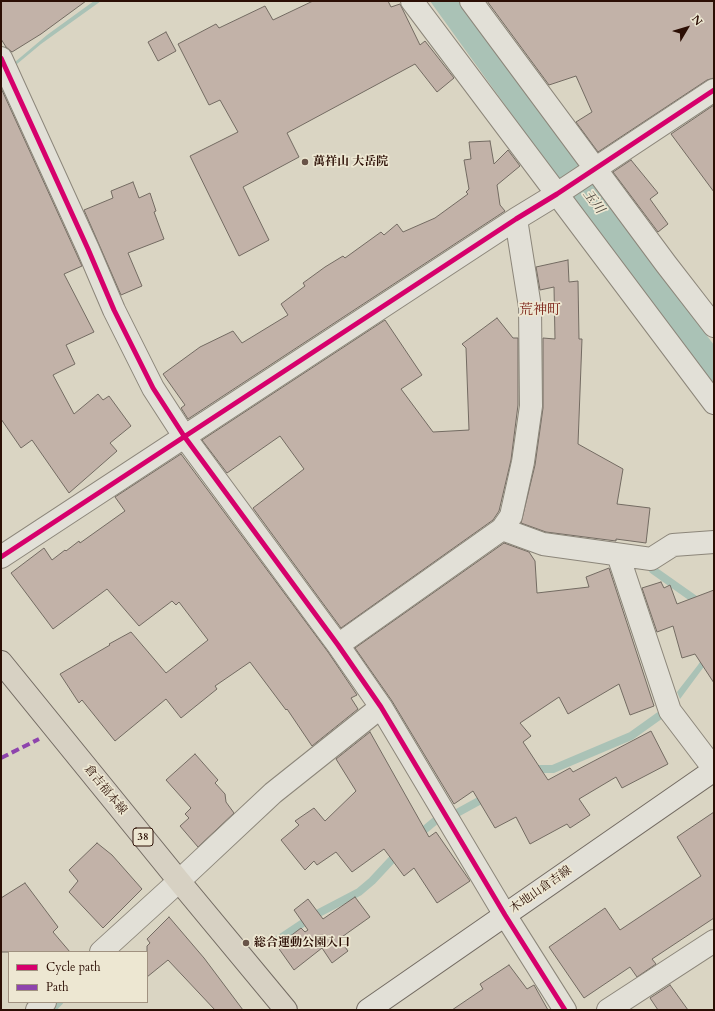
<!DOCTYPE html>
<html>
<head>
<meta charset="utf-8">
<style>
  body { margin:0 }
  #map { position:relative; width:715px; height:1011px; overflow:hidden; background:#dad5c3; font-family:Cardo,serif }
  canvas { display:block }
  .frame { position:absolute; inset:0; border:2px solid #2c0f05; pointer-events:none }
  .legend { position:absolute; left:8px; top:951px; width:140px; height:52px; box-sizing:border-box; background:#ede7d2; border:1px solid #a09180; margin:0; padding:5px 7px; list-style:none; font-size:12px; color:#2c0f05 }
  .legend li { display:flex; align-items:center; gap:8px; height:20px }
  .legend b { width:20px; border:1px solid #a09180 }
  .north { position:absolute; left:667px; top:8px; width:40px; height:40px; -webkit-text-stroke:3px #ede7d2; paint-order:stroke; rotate:52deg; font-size:11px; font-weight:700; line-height:16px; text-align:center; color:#2c0f05 }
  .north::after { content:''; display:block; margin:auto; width:14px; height:18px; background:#2c0f05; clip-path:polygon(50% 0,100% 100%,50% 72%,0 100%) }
</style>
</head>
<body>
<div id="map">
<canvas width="715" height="1011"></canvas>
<div class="frame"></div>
<ul class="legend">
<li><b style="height:5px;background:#d6006c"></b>Cycle path</li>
<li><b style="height:5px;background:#8e44ad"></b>Path</li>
</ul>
<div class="north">N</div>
</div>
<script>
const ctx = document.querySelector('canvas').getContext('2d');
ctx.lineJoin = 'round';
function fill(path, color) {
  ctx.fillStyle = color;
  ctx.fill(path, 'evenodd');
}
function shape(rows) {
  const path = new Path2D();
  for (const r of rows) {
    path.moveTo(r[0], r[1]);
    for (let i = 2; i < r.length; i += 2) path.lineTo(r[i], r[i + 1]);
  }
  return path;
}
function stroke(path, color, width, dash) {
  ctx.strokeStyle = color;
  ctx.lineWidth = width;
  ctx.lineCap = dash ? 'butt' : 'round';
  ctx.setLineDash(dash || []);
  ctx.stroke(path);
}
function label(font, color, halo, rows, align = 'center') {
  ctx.font = font + ' Cardo,"Noto Serif JP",serif';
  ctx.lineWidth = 3.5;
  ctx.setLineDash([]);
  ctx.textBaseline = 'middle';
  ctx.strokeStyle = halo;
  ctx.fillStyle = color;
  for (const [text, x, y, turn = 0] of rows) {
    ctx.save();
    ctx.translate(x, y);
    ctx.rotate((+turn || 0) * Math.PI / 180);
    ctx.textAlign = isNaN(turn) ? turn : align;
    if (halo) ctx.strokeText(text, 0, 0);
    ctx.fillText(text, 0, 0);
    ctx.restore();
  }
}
const water = shape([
  [94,1,101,1,41,44,17,64,15,62,47,35],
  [430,1,461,1,582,167,595,188,714,345,714,385,581,207,559,180],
  [714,640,714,653,680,699,677,692,698,665]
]);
const stream = shape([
  [653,570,714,613],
  [531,772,535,769,553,769,631,736,659,716],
  [457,813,488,796],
  [417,836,435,821],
  [273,943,315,915,359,892,372,881,399,852],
  [51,1010,59,1002]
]);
const building = shape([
  [1,1,86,1,41,34,12,52,6,47,1,39,1,1],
  [313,1,388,1,391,7,400,4,420,45,425,41,454,78,437,92,415,64,287,133,299,157,243,187,269,240,239,256,190,156,238,132,220,100,209,105,178,44,216,24,219,28,265,6,273,20,313,1],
  [487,1,714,1,714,78,707,80,598,152,576,122,592,112,576,76,549,85,487,1],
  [166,32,176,51,158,61,148,42,166,32],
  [1,88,82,266,64,274,94,332,66,345,75,364,53,375,74,414,98,394,103,400,109,396,131,426,110,443,117,451,69,493,32,440,21,448,1,419,1,88],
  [714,105,714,192,671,134,714,105],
  [490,141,494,164,508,150,520,166,497,185,500,205,505,211,188,419,181,408,185,405,163,374,200,347,233,331,242,343,288,315,281,304,305,286,303,283,325,267,343,256,345,258,381,232,384,235,397,224,403,232,435,218,468,194,466,192,469,189,464,160,471,159,469,142,490,141],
  [631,160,658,193,650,199,668,224,658,232,613,172,631,160],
  [133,182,139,198,150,193,156,211,154,212,164,239,128,253,142,286,121,295,84,210,113,198,111,191,133,182],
  [568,260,569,282,578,281,579,339,582,339,578,444,623,469,617,504,650,508,646,543,616,539,616,541,546,532,521,523,535,465,543,408,543,338,555,339,554,287,540,290,536,267,568,260],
  [497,318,513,338,518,338,518,405,511,460,499,511,493,520,341,628,253,508,304,469,280,436,227,473,202,440,385,320,422,375,401,389,433,432,469,430,466,348,462,344,497,318],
  [181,454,328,652,357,695,351,698,358,709,312,746,287,709,286,710,250,662,215,686,217,689,181,718,166,699,115,741,82,700,79,703,60,674,110,645,109,644,131,632,166,673,208,640,179,602,176,605,172,601,139,626,107,589,53,629,11,573,44,548,52,560,65,550,66,551,79,541,80,543,125,511,115,497,181,454],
  [504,543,529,552,535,561,537,593,589,587,586,577,609,568,654,706,630,715,619,684,568,714,559,697,520,723,531,736,523,742,525,745,548,780,570,768,573,772,651,731,668,764,622,788,616,777,579,799,590,815,570,828,567,824,530,844,516,817,495,828,473,791,454,804,392,701,355,648,504,543],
  [661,582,664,588,670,585,677,604,714,590,714,683,695,654,682,658,673,626,657,632,642,588,661,582],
  [370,732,429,837,436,832,470,881,437,903,414,868,404,876,384,849,352,872,336,852,317,865,314,861,305,870,281,840,299,825,295,821,314,808,325,821,356,791,336,759,370,732],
  [195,754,218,780,215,783,225,794,226,802,234,813,198,847,180,826,189,818,185,814,191,808,166,780,195,754],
  [714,812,714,918,652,959,656,964,637,977,630,967,584,998,549,947,605,908,620,930,701,876,677,837,714,812],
  [97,843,112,855,142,889,103,928,69,892,78,881,69,870,97,843],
  [25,883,58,927,53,932,70,952,1,952,1,898,25,883],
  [355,897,370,917,339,939,348,951,332,963,322,948,294,970,277,946,301,928,305,932,308,930,294,910,308,899,323,919,355,897],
  [169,917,204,958,243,1010,215,1010,168,960,147,977,147,946,150,943,147,939,169,917],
  [509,965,527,989,534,985,548,1010,452,1010,483,989,480,984,509,965],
  [670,985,688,1010,658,1010,650,998,670,985]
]);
const minor = shape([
  [412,1,714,403],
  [471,1,666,264,714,326],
  [1,58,88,249,114,310,153,388,184,436,338,645,381,707,505,915,565,1010],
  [502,529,543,544,651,559,673,545,714,542],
  [618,555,670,711,714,769],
  [1,557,516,219,557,194,714,90],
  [338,645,502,529,511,516,523,462,531,406,530,307,516,219],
  [101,952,179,881,273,793,381,707],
  [37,1010,45,1002],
  [608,1010,714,941]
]);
const secondary = shape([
  [368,1010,714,770]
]);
const primary = shape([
  [1,662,179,881,286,1010]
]);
const quiet = shape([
  [1,758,39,739]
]);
const cycleway = shape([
  [1,58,88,249,114,310,153,388,184,436,338,645,381,707,505,915,565,1010],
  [1,557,516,219,557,194,714,90]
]);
const markers = [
  [305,162,4,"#695448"],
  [246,943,4,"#695448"]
];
const shields = [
  [143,837,20]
];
const shieldNames = [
  ["38",143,837]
];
const poiNames = [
  ["萬祥山 大岳院",313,162],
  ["総合運動公園入口",254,943]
];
const streetNames = [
  ["倉吉福本線",105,790,51],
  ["木地山倉吉線",541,890,-35]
];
const waterNames = [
  ["玉川",593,202,53]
];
const quarterNames = [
  ["荒神町",540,311]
];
fill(water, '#aac2b6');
stroke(stream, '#aac2b6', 8);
fill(building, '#c2b2a8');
stroke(building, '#736b62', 1);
stroke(minor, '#8c867a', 24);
stroke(secondary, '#736b62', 24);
stroke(primary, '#736b62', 24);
stroke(minor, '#e2e0d7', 22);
stroke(secondary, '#e2e0d7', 22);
stroke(primary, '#d7d1c3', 22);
stroke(quiet, '#8e44ad', 4, [8, 4]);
stroke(cycleway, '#d6006c', 5);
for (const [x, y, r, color] of markers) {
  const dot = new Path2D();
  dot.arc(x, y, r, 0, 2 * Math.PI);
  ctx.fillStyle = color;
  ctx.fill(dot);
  stroke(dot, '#ede7d2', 1.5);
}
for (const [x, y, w] of shields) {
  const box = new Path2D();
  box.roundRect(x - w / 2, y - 9, w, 18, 3);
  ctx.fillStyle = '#ede7d2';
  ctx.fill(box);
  stroke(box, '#2c0f05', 1);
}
label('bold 11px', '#2c0f05', null, shieldNames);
label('bold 12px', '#2c0f05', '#ede7d2', poiNames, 'left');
label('12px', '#2c0f05', '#ede7d2', streetNames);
label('italic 13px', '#514b41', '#ede7d2', waterNames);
label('14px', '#7a1f14', '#ede7d2', quarterNames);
</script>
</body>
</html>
